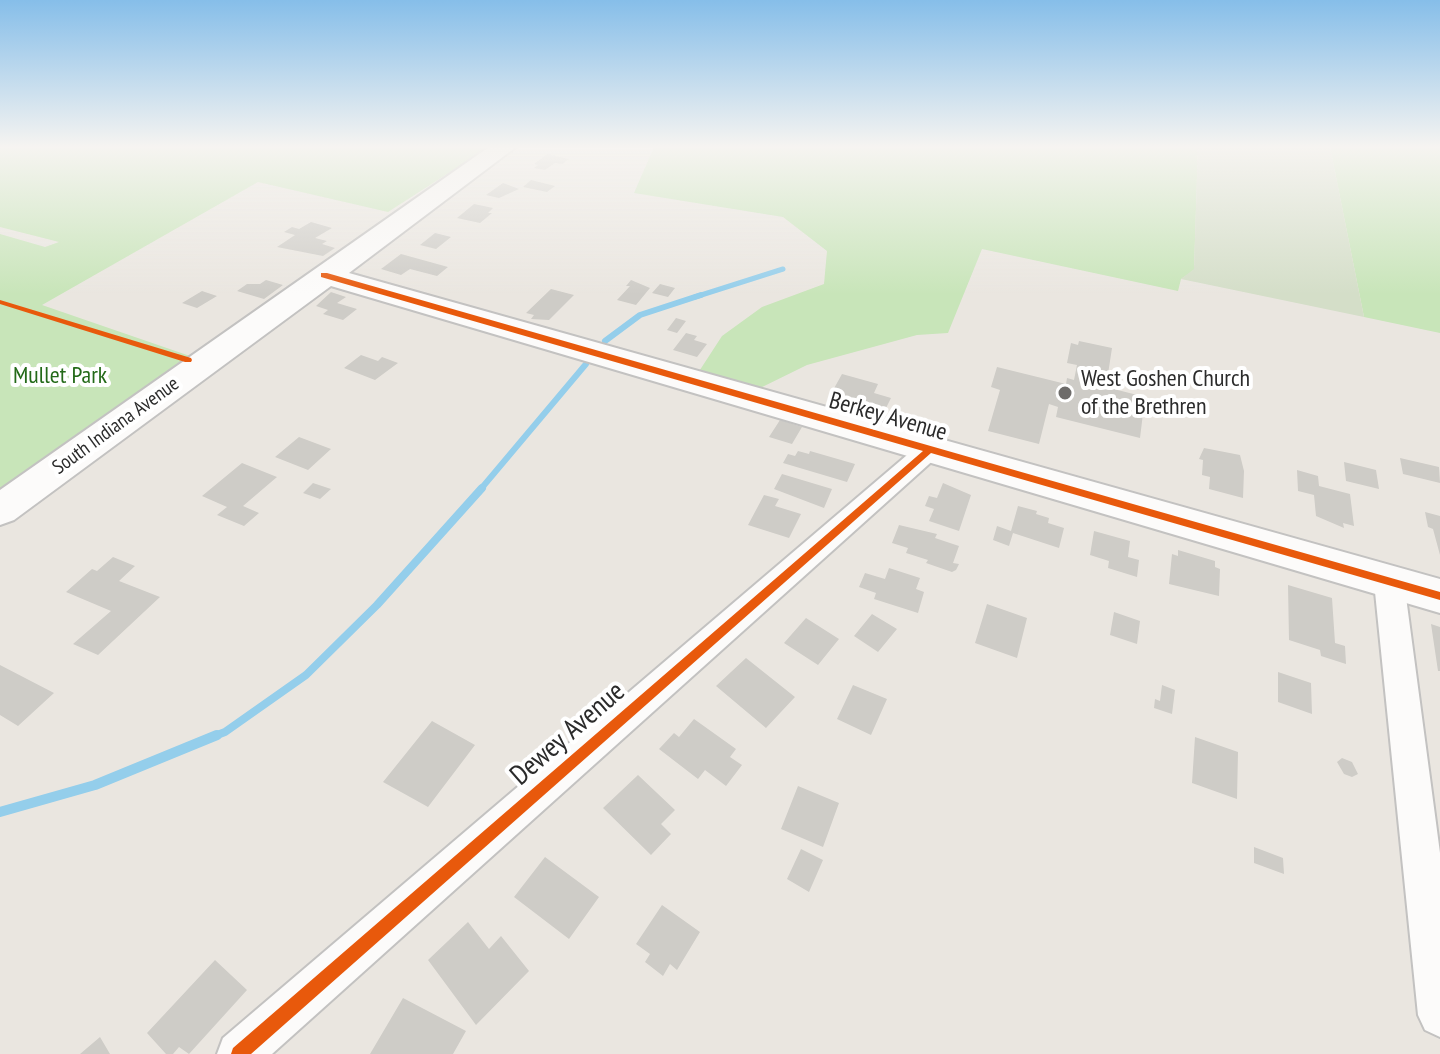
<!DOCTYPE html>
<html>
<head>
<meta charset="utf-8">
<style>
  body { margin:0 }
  canvas { display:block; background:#eae6e0 }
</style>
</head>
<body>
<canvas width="1440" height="1054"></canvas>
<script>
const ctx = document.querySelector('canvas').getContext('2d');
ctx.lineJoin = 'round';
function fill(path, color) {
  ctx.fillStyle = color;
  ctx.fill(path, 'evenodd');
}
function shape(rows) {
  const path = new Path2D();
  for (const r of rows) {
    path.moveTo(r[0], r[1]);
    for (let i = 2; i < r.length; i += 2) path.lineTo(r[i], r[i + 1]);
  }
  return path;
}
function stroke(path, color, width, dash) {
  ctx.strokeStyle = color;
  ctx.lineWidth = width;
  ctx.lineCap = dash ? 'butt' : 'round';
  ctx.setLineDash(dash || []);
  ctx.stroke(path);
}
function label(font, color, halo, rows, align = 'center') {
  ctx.font = font + ' "PT Sans Narrow",sans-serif';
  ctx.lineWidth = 8;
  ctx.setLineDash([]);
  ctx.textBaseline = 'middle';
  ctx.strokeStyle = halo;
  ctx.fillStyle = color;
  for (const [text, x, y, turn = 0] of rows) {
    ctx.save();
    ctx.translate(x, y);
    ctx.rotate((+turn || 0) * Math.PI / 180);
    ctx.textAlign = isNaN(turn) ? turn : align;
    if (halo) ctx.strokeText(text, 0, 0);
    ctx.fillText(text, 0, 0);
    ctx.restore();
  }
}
const green = shape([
  [0,147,489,147,388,212,258,182,42,305,190,356,0,492,0,234,45,247,59,242,0,227],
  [654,147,1198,147,1194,270,1181,279,1178,291,982,249,948,333,917,335,807,365,752,392,696,376,722,336,762,307,824,284,827,251,783,217,634,193],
  [1330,147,1440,147,1440,333,1364,317]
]);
const cemetery = shape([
  [1198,147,1330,147,1364,317,1181,279,1194,269]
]);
const streamFar3 = shape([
  [695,297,783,269]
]);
const streamFar2 = shape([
  [605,341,640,315,701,295],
  [480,490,586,364]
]);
const streamFar1 = shape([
  [212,737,225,732,306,675,377,605,482,488]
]);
const stream = shape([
  [0,812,95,785,217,735]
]);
const building = shape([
  [547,154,569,159,562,164,555,163,545,170,534,168,538,165,534,164],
  [531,180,555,186,547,192,523,187],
  [503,183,519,189,499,198,486,195],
  [474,204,493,208,488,213,492,213,480,223,457,218],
  [311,222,332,228,315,238,327,241,322,244,335,248,323,256,277,247,295,235,284,232,292,227,299,229],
  [435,233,451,237,436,249,420,245],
  [401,254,448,267,437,276,410,269,401,275,381,269],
  [266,280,283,285,264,299,237,291,247,284,260,284],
  [631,280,650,288,636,305,617,300,630,286,626,286],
  [660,284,675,288,668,297,652,293],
  [551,289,574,295,549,320,531,319,534,315,526,313],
  [202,291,217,296,197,308,182,303],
  [331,292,346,297,337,303,357,309,343,320,323,314,328,310,316,306],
  [676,318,686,321,677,333,667,330],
  [686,333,697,336,694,340,707,344,697,357,673,350],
  [1079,341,1112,348,1106,387,1145,397,1140,438,1056,417,1058,407,1049,404,1039,444,988,431,1000,390,991,387,997,367,1066,384,1067,378,1074,380,1077,365,1067,363,1071,343,1078,345],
  [361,355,378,361,382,357,398,363,375,380,344,368],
  [842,374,878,384,874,393,891,398,882,416,827,401],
  [780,420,802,427,792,444,769,437],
  [299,437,331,449,308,470,275,457],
  [1204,448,1240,455,1244,471,1243,498,1209,489,1210,477,1202,475,1203,460,1199,459],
  [798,451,809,454,810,451,855,464,847,482,783,463,788,454,795,456],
  [1400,458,1439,467,1440,483,1403,474],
  [1344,462,1376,470,1379,489,1346,481],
  [242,463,277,477,243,506,259,513,244,526,217,515,227,507,202,496],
  [1297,470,1318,476,1319,486,1350,494,1354,526,1343,523,1344,528,1316,516,1314,495,1298,491],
  [782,474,832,489,824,508,774,489],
  [313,483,331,489,320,499,303,493],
  [943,483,971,495,959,531,929,521,934,509,925,506,929,496,937,498],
  [764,495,779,499,775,506,801,514,789,538,748,525],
  [1018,506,1037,511,1036,514,1049,518,1048,523,1064,528,1059,548,1013,533,1009,546,993,540,997,526,1011,531],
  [1425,512,1440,516,1440,555,1433,529,1428,527],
  [899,525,937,534,935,538,959,546,953,563,959,564,956,570,952,572,926,563,928,560,906,553,908,548,892,543],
  [1094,531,1130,541,1128,557,1139,560,1137,577,1108,568,1109,561,1090,555],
  [1178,550,1215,561,1215,567,1220,569,1219,596,1169,584,1172,554,1178,556],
  [113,557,135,566,119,581,160,597,98,655,73,644,111,611,66,592,92,569,97,571],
  [889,568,920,578,916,589,924,592,918,613,874,599,876,593,859,587,865,573,885,579],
  [1288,585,1332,598,1335,643,1345,646,1346,664,1321,656,1320,650,1289,640],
  [987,604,1027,618,1017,658,975,643],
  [1114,612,1140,621,1137,644,1110,635],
  [872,614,897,629,878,652,854,636],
  [806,618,839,639,818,665,784,643],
  [1431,624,1440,627,1440,671,1438,671],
  [746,658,795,697,766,728,716,686],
  [0,665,54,693,18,726,0,715],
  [1278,672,1311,683,1312,714,1278,702],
  [853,685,887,699,871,735,837,719],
  [1162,685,1175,690,1172,714,1154,708,1155,699,1160,701],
  [694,719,736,749,730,757,742,765,726,786,705,770,698,779,659,749,674,733,679,737],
  [432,721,475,745,428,807,383,782],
  [1195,737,1238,752,1237,799,1192,783],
  [1342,758,1352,762,1358,774,1352,777,1344,774,1337,762],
  [638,775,675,810,661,824,671,834,651,855,603,808],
  [798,786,839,803,823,847,781,829],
  [1254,847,1283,858,1284,874,1254,863],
  [801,849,823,860,809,892,787,879],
  [545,857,599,897,569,939,514,897],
  [662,905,700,932,677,970,670,964,663,976,645,962,650,954,636,944],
  [468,922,489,949,501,936,529,971,476,1025,428,960],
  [215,960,247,990,189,1054,179,1047,173,1054,166,1054,147,1033],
  [403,998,466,1031,453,1054,370,1054],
  [100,1037,110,1054,80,1054]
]);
const street = shape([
  [929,441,938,444,942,450,938,456,272,1054,217,1054,223,1038,920,444,929,441],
  [1389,570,1400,574,1404,582,1440,853,1440,1037,1425,1030,1418,1015,1374,582,1378,574,1389,570]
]);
const secondary = shape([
  [489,147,516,147,349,273,1440,579,1440,613,331,286,14,520,0,525,0,490,489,147]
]);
const cycleway = shape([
  [321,273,327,273,1440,592,1440,600,931,453,251,1054,231,1054,233,1048,923,451,321,277,321,273],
  [0,300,191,358,192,360,191,362,185,362,0,304,0,300]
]);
const markers = [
  [1065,393,8,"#6e6c6a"]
];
const farStreetnames = [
  ["South Indiana Avenue",116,426,-36]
];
const parkNames = [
  ["Mullet Park",60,376]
];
const poiNames = [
  ["West Goshen Church",1081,379],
  ["of the Brethren",1081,407]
];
const streetNames = [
  ["Berkey Avenue",888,417,16]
];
const nearStreetnames = [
  ["Dewey Avenue",568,734,-41]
];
fill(green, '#c8e5b9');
fill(cemetery, '#d4dec8');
stroke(streamFar3, '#94ceeb', 5);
stroke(streamFar2, '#94ceeb', 6);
stroke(streamFar1, '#94ceeb', 8);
stroke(stream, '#94ceeb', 10);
fill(building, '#ceccc7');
stroke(street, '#c3c2c1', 4);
stroke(secondary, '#c3c2c1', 4);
fill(street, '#fcfbfa');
fill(secondary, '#fcfbfa');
fill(cycleway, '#e8590c');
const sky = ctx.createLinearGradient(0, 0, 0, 294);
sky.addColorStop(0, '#86bee9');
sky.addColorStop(0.5, '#f6f4f1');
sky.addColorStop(1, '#f6f4f100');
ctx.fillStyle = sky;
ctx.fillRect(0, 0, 1440, 294);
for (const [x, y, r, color] of markers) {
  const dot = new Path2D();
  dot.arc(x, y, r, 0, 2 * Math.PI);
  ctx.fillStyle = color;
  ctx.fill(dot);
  stroke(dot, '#fff', 3);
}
label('20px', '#2b2b2b', '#fff', farStreetnames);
label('24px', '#246a19', '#fff', parkNames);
label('24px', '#2b2b2b', '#fff', poiNames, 'left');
label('24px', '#2b2b2b', '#fff', streetNames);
label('28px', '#2b2b2b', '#fff', nearStreetnames);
</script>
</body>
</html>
